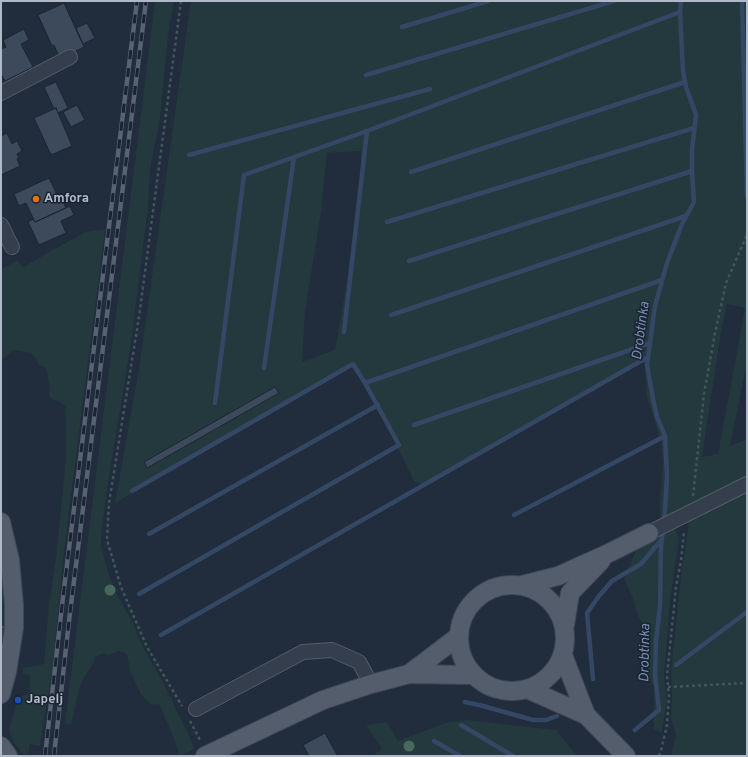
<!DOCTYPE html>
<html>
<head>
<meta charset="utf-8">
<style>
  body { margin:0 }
  #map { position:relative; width:748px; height:757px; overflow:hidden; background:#212c3c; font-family:Overpass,sans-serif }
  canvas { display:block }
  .frame { position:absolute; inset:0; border:2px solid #b0b9c8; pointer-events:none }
</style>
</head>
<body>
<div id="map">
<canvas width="748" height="757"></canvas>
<div class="frame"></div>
</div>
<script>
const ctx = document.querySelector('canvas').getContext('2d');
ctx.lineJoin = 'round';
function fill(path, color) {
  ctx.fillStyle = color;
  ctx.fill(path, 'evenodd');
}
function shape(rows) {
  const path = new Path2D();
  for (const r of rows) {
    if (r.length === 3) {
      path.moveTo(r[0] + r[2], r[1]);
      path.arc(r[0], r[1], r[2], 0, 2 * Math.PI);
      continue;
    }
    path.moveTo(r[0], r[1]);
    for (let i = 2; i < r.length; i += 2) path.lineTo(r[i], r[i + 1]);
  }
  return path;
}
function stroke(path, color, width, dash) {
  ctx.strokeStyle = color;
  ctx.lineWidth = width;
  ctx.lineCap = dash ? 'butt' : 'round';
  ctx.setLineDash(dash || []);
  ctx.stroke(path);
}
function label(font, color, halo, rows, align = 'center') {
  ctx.font = font + ' Overpass,sans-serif';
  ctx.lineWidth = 3;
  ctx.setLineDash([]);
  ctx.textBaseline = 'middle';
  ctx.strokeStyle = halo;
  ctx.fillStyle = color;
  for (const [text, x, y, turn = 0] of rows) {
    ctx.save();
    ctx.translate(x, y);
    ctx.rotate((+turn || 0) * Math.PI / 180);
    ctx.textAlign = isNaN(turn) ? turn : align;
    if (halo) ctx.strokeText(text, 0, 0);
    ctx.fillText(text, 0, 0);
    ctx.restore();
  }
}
const green = shape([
  [155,1,174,1,168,35,160,118,150,169,148,208,131,343,109,477,101,534,101,545,107,569,115,591,133,623,141,643,165,686,188,733,194,749,181,756,180,756,173,736,159,704,152,705,141,695,130,671,127,654,120,651,109,655,103,653,95,657,93,664,84,677,80,686,71,725,65,723],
  [191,1,747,1,747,363,730,446,747,439,747,477,660,521,660,502,663,464,661,442,647,397,644,360,623,371,422,485,414,481,385,422,352,366,115,503,139,368],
  [361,151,361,178,347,281,335,350,302,362,305,312,321,212,327,153],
  [727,304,745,308,718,454,702,457,720,338],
  [105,229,64,551,53,665,40,746,30,744,28,754,23,754,12,740,9,729,19,696,26,695,30,692,30,675,23,674,23,668,44,664,49,604,56,559,66,459,66,420,65,411,66,406,51,398,49,394,50,390,47,371,43,366,39,366,37,360,31,353,17,350,12,351,1,361,1,269,17,261,23,267,85,232],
  [747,492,747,756,671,756,676,735,671,719,672,695,671,672,681,576,689,522],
  [673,527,677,532,679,540,670,601,664,676,667,701,662,733,654,729,654,687,649,677,646,663,642,624,636,610,632,596,624,579,639,543],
  [1,549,7,635,1,628],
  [467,720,556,730,577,756,372,756,382,749,366,725,387,722,398,741,445,723]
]);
const stream = shape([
  [742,1,747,196],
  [402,27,488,1],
  [366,75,614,1],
  [189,155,430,89],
  [411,172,685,82],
  [387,222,694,128],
  [409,261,692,171],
  [391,315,686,216],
  [344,332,367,131],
  [264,368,294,157],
  [215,403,244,175,367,131,680,12],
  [414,425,650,343],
  [132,491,353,364,365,383],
  [514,515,665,436],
  [149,534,378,405],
  [139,594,399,445,365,383,662,280],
  [161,635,648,357],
  [676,665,747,612],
  [593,679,587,613,599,596,612,581,641,564,661,540],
  [465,702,483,706,533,720,546,720,557,716],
  [461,725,513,756],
  [635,730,659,710,655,675,656,641,660,606,661,547,665,510,667,476,665,436,657,417,653,399,647,365,655,306,667,263,682,224,694,202,692,171,692,150,696,115,686,87,683,71,680,12,681,1],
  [434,741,460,756]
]);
const building = shape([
  [64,3,84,47,60,59,54,45,52,46,38,15,64,3],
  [87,23,95,38,83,44,76,28,87,23],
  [24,29,29,40,21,44,33,67,5,81,1,74,1,49,6,47,3,40,24,29],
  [56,82,68,108,58,113,56,108,54,109,44,87,56,82],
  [77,105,85,120,71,127,63,112,77,105],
  [56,108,72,146,51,155,34,118,56,108],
  [7,133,12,144,17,141,22,151,17,154,19,158,17,159,20,166,1,175,1,136,7,133],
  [49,178,58,197,61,196,66,208,35,222,26,203,19,206,14,194,49,178],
  [70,206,74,215,61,221,66,233,39,245,28,222,33,219,35,222,70,206],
  [275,387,279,393,147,468,144,462,275,387],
  [325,733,337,755,335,756,309,756,303,745,325,733]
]);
const path = shape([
  [181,1,139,317,109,503,107,540,121,587,147,647,182,706],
  [693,496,704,394,715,333,726,283,747,235],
  [668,687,747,683],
  [190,721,201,742],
  [659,756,661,751,667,725,669,697,667,676,676,587,681,561,684,531]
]);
const minor = shape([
  [1,93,70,57],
  [1,225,12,247],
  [649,533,747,484],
  [1,634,10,652],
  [196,709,303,652,332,650,359,662,371,684]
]);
const major = shape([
  [1,522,10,560,14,605,14,628,7,672,1,694],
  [512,638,53],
  [522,585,558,576,609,553,649,533],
  [565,625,570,593,601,561],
  [563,655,586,715],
  [409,674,459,636],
  [527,689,586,715,626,756],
  [1,746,8,756],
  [205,756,323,700,371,684,409,674,472,675]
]);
const rail = shape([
  [45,756,63,597,137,1],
  [54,756,69,621,146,1]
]);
const trees = [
  [110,590],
  [409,746]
];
const markers = [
  [36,199,4,"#e8710a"],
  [18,700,4,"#1a4fb4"]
];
const poiNames = [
  ["Amfora",44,199],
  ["Japelj",26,700]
];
const waterNames = [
  ["Drobtinka",642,331,-82],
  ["Drobtinka",646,653,-89]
];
fill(green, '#23393d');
stroke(stream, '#344764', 4.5);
fill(building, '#3d4a5b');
stroke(building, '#1c2533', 1);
stroke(minor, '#535c6a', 16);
stroke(major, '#3e4755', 20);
stroke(path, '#41565a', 2.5, [3, 3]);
stroke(minor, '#353e4c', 14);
stroke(major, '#535d6c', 18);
stroke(rail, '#576273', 4.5);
stroke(rail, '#1a2331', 3, [9]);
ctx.fillStyle = '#47685b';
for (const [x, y] of trees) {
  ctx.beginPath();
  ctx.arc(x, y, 5.5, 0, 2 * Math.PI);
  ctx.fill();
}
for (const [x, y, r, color] of markers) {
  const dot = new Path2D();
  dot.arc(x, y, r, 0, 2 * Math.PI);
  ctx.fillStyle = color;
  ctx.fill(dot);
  stroke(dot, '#1a2331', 1.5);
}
label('bold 13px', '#b0b9c8', '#1a2331', poiNames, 'left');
label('italic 14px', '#778eb1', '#1a2331', waterNames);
</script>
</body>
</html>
